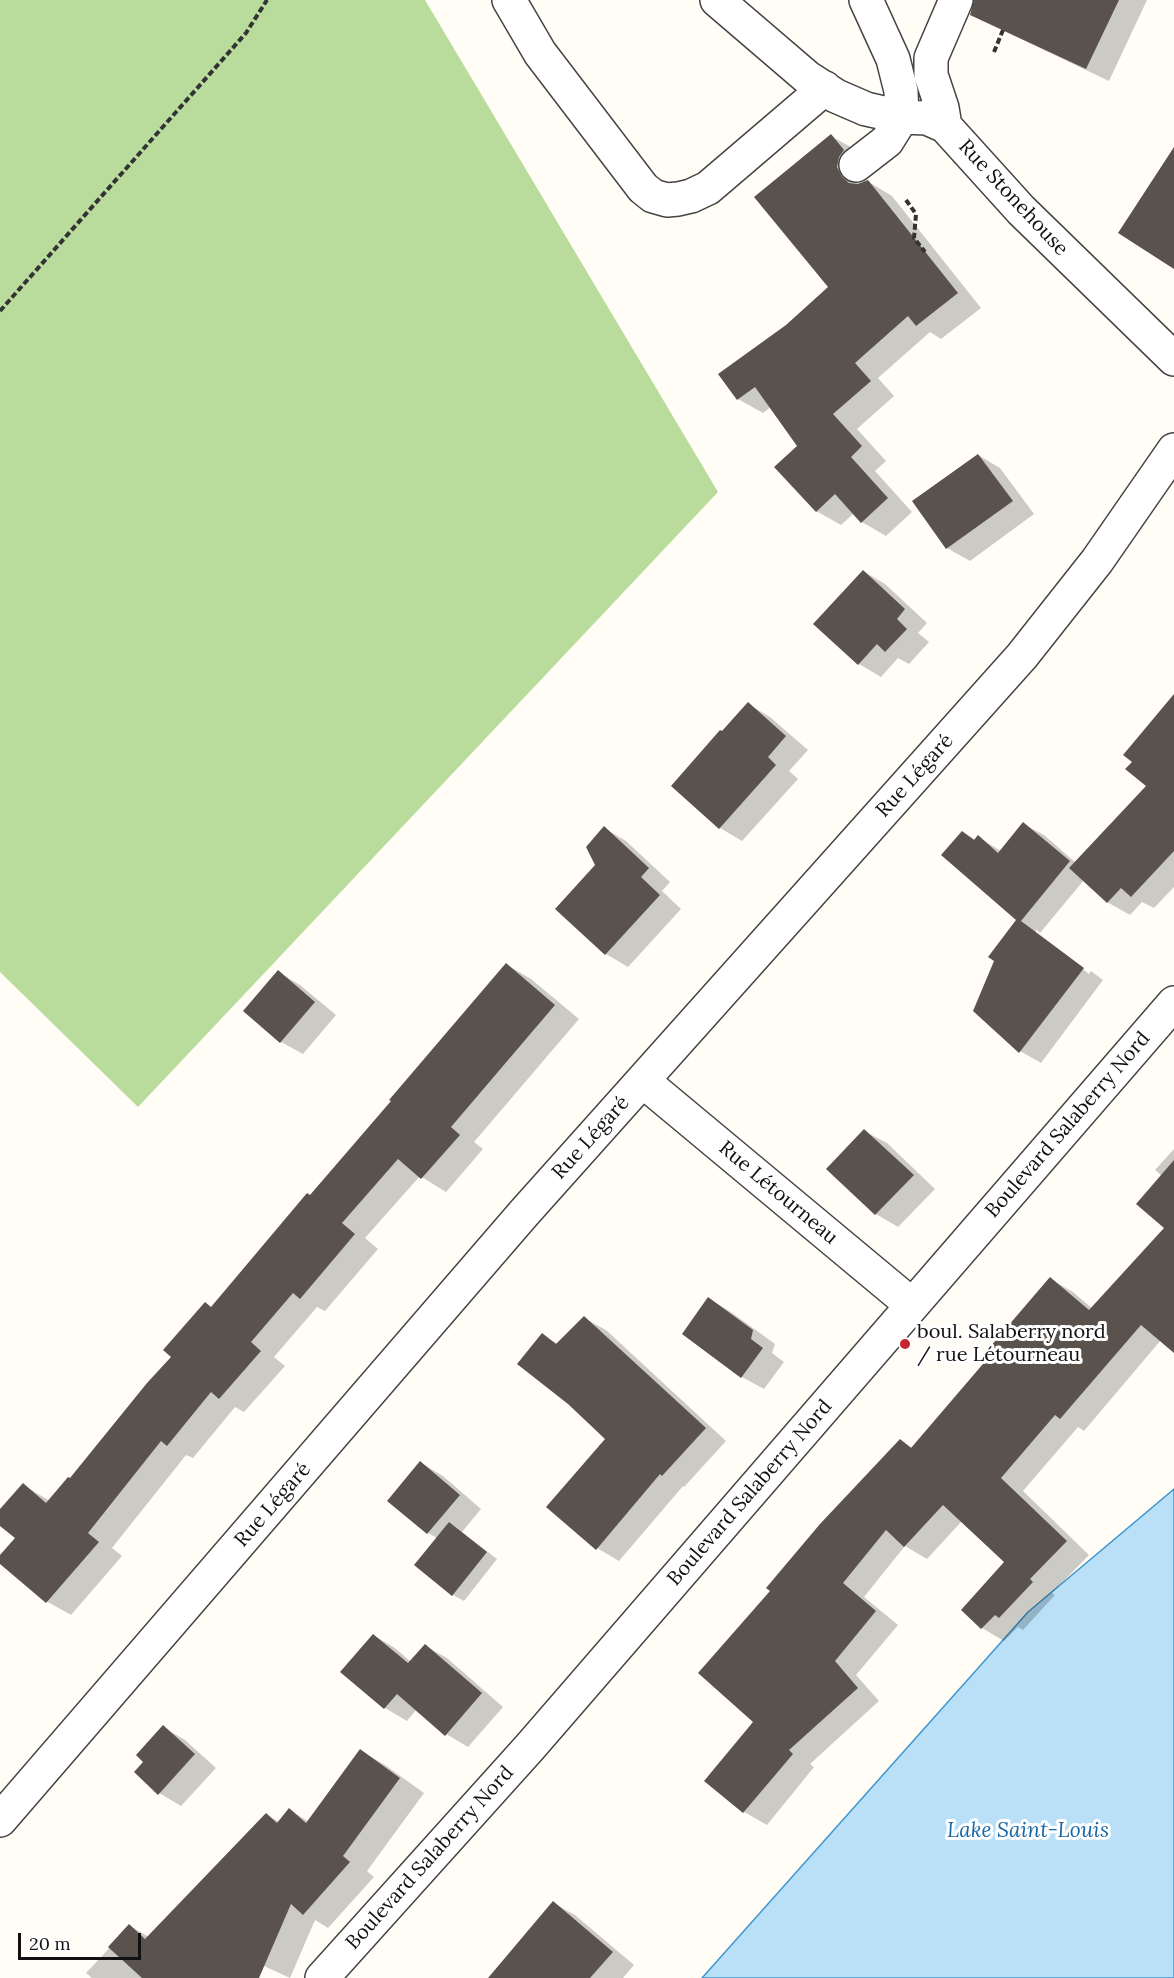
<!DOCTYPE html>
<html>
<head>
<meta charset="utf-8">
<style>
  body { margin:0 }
  #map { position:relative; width:1174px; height:1978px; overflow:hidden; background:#fffdf5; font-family:Lora,serif }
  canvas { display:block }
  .scale { position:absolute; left:18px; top:1933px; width:123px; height:27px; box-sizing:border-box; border:3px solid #111; border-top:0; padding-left:8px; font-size:18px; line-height:21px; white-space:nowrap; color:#111; -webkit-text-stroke:4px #fff; paint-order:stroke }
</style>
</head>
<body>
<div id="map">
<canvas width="1174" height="1978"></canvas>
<div class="scale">20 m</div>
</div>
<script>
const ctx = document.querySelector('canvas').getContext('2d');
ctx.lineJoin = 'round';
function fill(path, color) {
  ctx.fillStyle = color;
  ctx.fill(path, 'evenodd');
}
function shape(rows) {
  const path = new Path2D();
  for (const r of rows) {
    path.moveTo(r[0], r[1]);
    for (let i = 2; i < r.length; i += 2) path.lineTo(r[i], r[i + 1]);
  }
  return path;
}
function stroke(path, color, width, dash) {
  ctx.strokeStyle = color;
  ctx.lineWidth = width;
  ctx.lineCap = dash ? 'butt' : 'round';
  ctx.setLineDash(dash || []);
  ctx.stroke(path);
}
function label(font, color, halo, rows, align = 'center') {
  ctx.font = font + ' Lora,serif';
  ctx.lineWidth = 6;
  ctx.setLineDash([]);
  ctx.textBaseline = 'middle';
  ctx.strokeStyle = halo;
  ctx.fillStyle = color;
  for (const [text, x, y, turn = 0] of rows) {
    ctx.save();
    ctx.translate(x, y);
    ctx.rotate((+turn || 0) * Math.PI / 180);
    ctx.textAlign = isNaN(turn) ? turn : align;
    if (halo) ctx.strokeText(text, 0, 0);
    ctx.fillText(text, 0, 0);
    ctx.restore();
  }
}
const forest = shape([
  [0,0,425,0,718,492,138,1107,0,972]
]);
const water = shape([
  [1174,1489,1174,1978,702,1978,1028,1612,1174,1489]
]);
const shadow = shape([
  [993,0,1147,0,1109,81,1006,32,984,19],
  [831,136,856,150,863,172,861,184,867,181,892,196,981,308,941,339,930,332,878,378,894,396,857,429,886,461,875,471,912,512,886,536,862,522,854,513,841,525,816,511,799,446,771,407,763,413,738,399,787,326,830,288],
  [978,455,1000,468,1034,514,970,561,947,548],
  [863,571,885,584,927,623,918,633,929,642,909,664,898,658,881,677,859,664],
  [748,704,770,717,808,750,789,771,798,779,742,841,720,828,673,785],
  [1174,731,1174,887,1154,908,1142,902,1130,915,1107,902,1084,880,1040,933,1036,929,1036,933,1089,974,1091,971,1103,980,1041,1063,1020,1051,975,1011,1018,920,962,832,976,840,978,837,1001,851,1023,824,1044,835,1076,863,1148,786,1134,762],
  [604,828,626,841,670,882,662,891,681,909,628,967,606,954,597,865],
  [507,965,531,979,579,1019,474,1142,483,1149,446,1192,420,1176,365,1238,378,1249,325,1311,317,1307,274,1357,285,1366,244,1412,235,1407,193,1458,186,1455,112,1548,122,1556,71,1615,46,1601,0,1562,0,1557,17,1538,0,1524,0,1511,23,1485,50,1501,70,1480,212,1308,310,1197],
  [278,972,300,985,336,1015,303,1054,281,1042],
  [864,1131,887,1143,935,1189,898,1227,876,1214],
  [1174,1149,1174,1351,1161,1340,1084,1431,1078,1427,1023,1491,1089,1555,1052,1593,1055,1595,1023,1630,1018,1627,1004,1641,982,1628,963,1610,1007,1562,962,1521,927,1559,905,1546,864,1597,898,1625,856,1675,879,1701,810,1764,814,1767,767,1825,744,1812,706,1780,755,1722,900,1440,913,1448,996,1351,1050,1279,1073,1292,1093,1309,1166,1228,1162,1176,1155,1170],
  [709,1299,731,1312,775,1344,772,1353,784,1362,764,1389,742,1377,684,1334],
  [584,1318,606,1330,726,1441,684,1487,683,1486,619,1561,597,1548,607,1438,542,1335,558,1344],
  [421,1463,443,1476,481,1509,462,1532,497,1559,464,1601,453,1595,437,1538,428,1533,389,1501],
  [373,1635,395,1648,411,1662,425,1646,447,1658,503,1707,468,1747,446,1734,417,1709,407,1721,385,1708],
  [163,1727,185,1740,216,1768,181,1806,159,1793,145,1762],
  [361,1751,385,1765,424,1793,367,1871,374,1877,328,1928,315,1920,290,1978,264,1966,254,1978,92,1978,86,1973,130,1926,149,1937,267,1815,279,1822,290,1810,309,1822],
  [553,1903,575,1915,634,1965,623,1978,513,1978]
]);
const building = shape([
  [974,0,1119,0,1086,69,970,15],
  [831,134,844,150,839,157,837,167,842,177,849,183,858,184,868,180,958,293,916,326,908,316,855,363,871,381,833,414,862,446,851,457,888,498,861,523,835,494,816,512,774,467,797,446,755,387,737,400,718,374,786,325,828,287,754,197],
  [1174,147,1174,269,1118,233],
  [978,454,1013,501,946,549,912,501],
  [863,570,905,609,897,619,907,629,885,652,877,644,858,665,813,624],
  [1174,694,1174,851,1131,897,1121,888,1107,903,1069,868,1146,786,1125,769,1132,762,1123,755],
  [748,702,786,736,768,757,776,765,719,829,671,786,720,730,722,731],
  [1023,822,1070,861,1021,921,1084,968,1019,1053,973,1011,994,961,988,957,1016,920,941,855,962,831,974,840,978,835,998,853],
  [604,826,649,868,641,877,660,895,605,955,555,909,595,865,586,847],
  [506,963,555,1005,451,1127,460,1135,421,1179,398,1159,342,1223,355,1234,300,1299,293,1293,251,1342,261,1351,219,1399,211,1392,167,1446,161,1441,88,1533,99,1542,46,1603,0,1564,0,1555,15,1538,0,1526,0,1509,23,1483,46,1503,68,1477,70,1478,147,1383,171,1357,163,1350,205,1302,211,1307,307,1193,310,1195,391,1101,389,1100],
  [278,970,315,1002,280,1043,243,1011],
  [864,1129,914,1175,875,1215,826,1169],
  [1174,1160,1174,1353,1141,1325,1060,1419,1055,1415,1001,1478,1067,1541,1030,1579,1033,1582,999,1618,995,1615,981,1629,961,1610,1004,1562,943,1505,904,1547,886,1530,843,1583,876,1611,835,1661,858,1688,789,1750,793,1754,743,1813,704,1781,753,1722,698,1673,770,1591,766,1588,820,1524,900,1439,911,1448,994,1351,990,1347,1050,1277,1089,1310,1164,1228,1136,1204],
  [708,1297,753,1330,751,1339,763,1348,741,1378,682,1334],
  [584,1316,706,1428,662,1476,660,1474,596,1550,546,1507,605,1439,568,1404,517,1364,542,1333,556,1344],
  [420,1461,460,1495,427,1534,387,1501],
  [449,1522,487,1552,452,1596,414,1565],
  [373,1634,408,1663,425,1644,482,1693,445,1736,397,1694,384,1709,340,1672],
  [163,1725,195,1754,158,1795,134,1772,143,1762,136,1755],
  [360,1749,400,1778,343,1856,350,1862,303,1915,291,1904,259,1978,142,1978,108,1947,129,1924,145,1939,266,1813,277,1823,289,1808,306,1823],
  [553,1901,613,1952,590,1978,488,1978]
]);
const path = shape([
  [994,52,1003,30],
  [906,200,916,214,914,238,925,252],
  [0,311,246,33,267,0]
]);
const minor = shape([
  [509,0,540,53,643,188,653,196,667,200,678,199,691,196,708,188,825,88],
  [717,0,808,78,836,96,866,109,902,117,927,118,945,126,1021,210,1174,359],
  [945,126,942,108,931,75,931,58,956,0],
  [856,165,887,141,902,117,901,91,893,59,866,0],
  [643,1081,912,1305],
  [0,1820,524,1213,1022,656,1097,561,1174,450],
  [322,1978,530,1747,1174,1003]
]);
const markers = [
  [905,1344,6,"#c4262e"]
];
const streetNames = [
  ["Rue Stonehouse",1013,198,47],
  ["Rue Légaré",915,776,-48],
  ["Boulevard Salaberry Nord",1068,1125,-49],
  ["Rue Légaré",591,1138,-48],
  ["Rue Létourneau",778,1193,40],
  ["Boulevard Salaberry Nord",750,1493,-49],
  ["Rue Légaré",273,1505,-49],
  ["Boulevard Salaberry Nord",430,1858,-48]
];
const poiNames = [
  ["boul. Salaberry nord",917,1332],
  ["/ rue Létourneau",917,1355]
];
const waterNames = [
  ["Lake Saint-Louis",1028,1831]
];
fill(forest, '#b9dc9c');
fill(water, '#b9e0f7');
stroke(water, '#3f96cf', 1.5);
fill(shadow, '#0003');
fill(building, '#5a524d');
stroke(minor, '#444', 36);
stroke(path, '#333', 4, [6, 3]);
stroke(minor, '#fff', 33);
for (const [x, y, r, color] of markers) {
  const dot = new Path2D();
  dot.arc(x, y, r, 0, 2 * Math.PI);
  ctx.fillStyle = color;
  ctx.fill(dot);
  stroke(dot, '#fff', 2);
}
label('20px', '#111', '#fff', streetNames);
label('20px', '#111', '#fff', poiNames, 'left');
label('italic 21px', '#1768a6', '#fff', waterNames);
</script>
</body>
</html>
